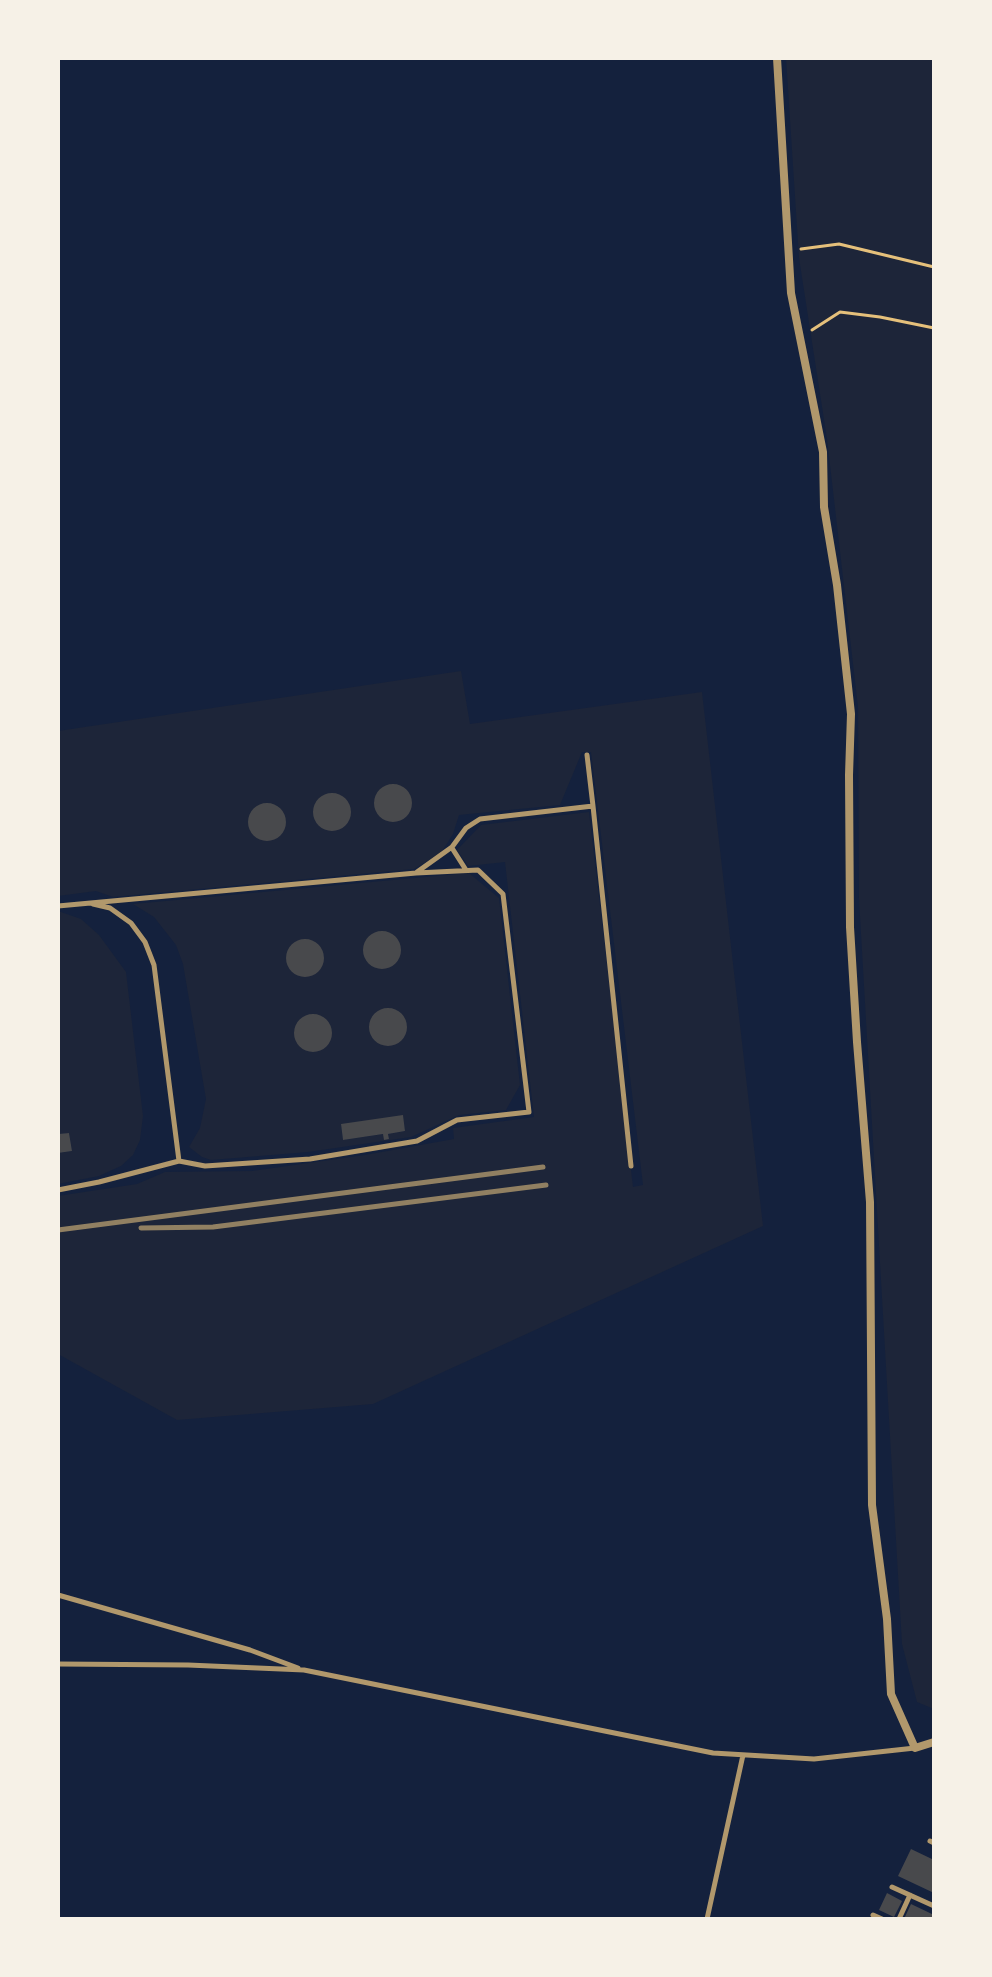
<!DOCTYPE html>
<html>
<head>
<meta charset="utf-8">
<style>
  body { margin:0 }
  #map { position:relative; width:992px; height:1977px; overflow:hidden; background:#14213d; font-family:"Alegreya Sans",sans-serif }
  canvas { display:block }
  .frame { position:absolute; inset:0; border:60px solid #f6f1e7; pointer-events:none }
</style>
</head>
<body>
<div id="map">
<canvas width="992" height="1977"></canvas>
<div class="frame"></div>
</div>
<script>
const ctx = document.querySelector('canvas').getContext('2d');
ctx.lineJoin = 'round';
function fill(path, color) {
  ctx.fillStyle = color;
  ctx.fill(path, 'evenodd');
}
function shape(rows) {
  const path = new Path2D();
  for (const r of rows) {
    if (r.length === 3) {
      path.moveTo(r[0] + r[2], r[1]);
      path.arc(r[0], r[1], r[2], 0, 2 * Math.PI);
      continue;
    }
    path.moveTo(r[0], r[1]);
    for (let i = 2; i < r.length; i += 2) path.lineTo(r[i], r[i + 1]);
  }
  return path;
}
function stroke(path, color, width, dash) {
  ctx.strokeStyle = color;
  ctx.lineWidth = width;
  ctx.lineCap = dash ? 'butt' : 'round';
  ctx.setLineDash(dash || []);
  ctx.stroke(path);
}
const green = shape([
  [786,58,934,58,934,1709,917,1702,902,1644,859,899,858,707,827,439,799,258],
  [461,671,470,724,702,692,763,1226,373,1404,177,1420,58,1354,58,1196,137,1184,165,1172,252,1171,365,1155,454,1139,453,1128,534,1117,505,862,468,866,457,850,481,825,589,812,633,1187,643,1185,591,752,582,752,560,805,459,815,453,834,441,853,414,869,113,897,96,891,58,896,58,731],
  [393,784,406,789,412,805,405,817,393,821,378,814,374,801,381,789],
  [329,793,342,796,350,807,348,820,335,830,319,825,314,816,316,803],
  [264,804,278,806,286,821,282,834,270,840,257,838,249,827,253,810],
  [469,873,499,898,520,1085,506,1110,459,1115,411,1137,308,1152,211,1160,202,1157,189,1147,200,1128,206,1099,183,964,176,945,154,917,133,904],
  [385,932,397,939,399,956,394,964,378,968,366,961,364,945,369,936],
  [302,939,318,944,324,956,320,969,308,976,295,973,286,959,290,946],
  [389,1008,401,1014,407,1026,400,1041,387,1046,375,1041,370,1025,376,1013],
  [313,1014,326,1020,331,1035,325,1047,312,1052,300,1047,294,1031,300,1019],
  [403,1116,405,1131,388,1134,389,1139,383,1134,343,1140,341,1125],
  [58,911,81,919,99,935,126,972,143,1116,140,1140,133,1155,121,1166,99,1176,58,1184,58,1153,72,1151,69,1133,58,1134]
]);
const building = shape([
  [393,803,19],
  [332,812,19],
  [267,822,19],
  [382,950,19],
  [305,958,19],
  [388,1027,19],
  [313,1033,19],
  [403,1115,405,1131,388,1134,389,1139,384,1140,383,1134,343,1140,341,1124],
  [69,1133,72,1151,58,1153,58,1134],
  [911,1849,934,1860,934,1893,898,1876],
  [887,1893,902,1901,894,1917,879,1910],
  [911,1904,934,1915,934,1919,904,1919]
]);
const path = shape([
  [801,249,839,244,934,267],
  [812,330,840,312,880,317,934,328]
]);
const service = shape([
  [587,755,593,806],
  [452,848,466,870],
  [417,872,452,847,466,828,480,819,593,806,631,1166],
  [93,904,110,908,131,923,145,942,154,965,179,1161],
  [58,906,416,873,478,870,503,894,529,1112,457,1120,417,1141,310,1159,205,1166,179,1161,99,1182,58,1190],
  [58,1595,250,1650,298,1668],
  [58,1664,188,1665,304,1670,713,1753,814,1759,915,1748],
  [930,1841,934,1843],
  [892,1887,934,1906],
  [873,1915,882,1919],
  [707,1919,743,1755],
  [899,1919,910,1895]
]);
const minor = shape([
  [777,58,791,293,823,452,824,507,837,585,851,714,849,775,850,927,857,1042,870,1202,872,1505,887,1619,891,1694,915,1748,934,1742]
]);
const rail = shape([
  [141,1228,213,1227,546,1185],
  [58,1230,543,1167]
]);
fill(green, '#1d2539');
fill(building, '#48494c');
stroke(path, '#e5c07b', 3);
stroke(service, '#b1986c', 5);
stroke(minor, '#b1986c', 8);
stroke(rail, '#918062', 5);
</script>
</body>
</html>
